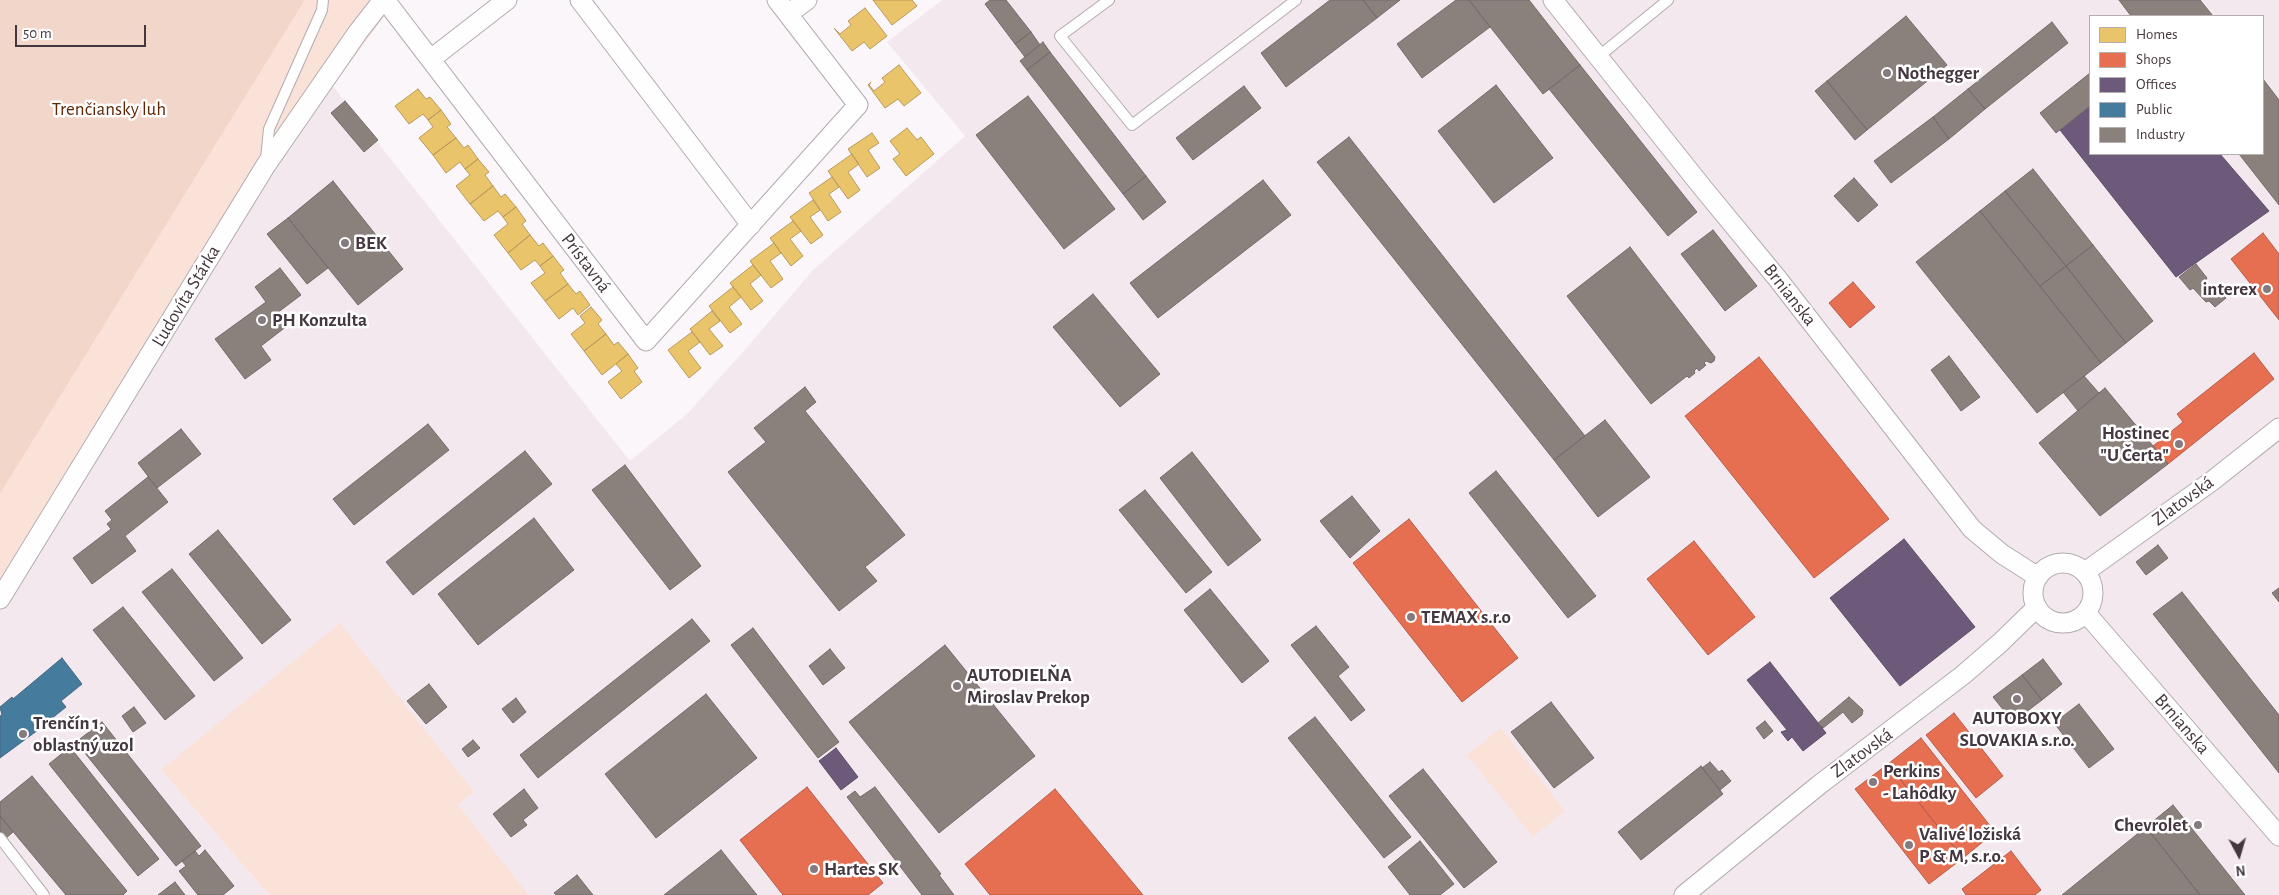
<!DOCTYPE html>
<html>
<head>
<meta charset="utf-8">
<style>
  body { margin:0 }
  #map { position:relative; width:2279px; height:895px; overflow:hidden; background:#fbf6f9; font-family:"Alegreya Sans",sans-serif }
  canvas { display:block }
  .legend { position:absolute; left:2089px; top:15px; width:175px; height:140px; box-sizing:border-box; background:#fff; border:1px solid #b5afb2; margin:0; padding:6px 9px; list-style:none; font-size:15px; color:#45373f }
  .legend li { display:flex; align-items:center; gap:10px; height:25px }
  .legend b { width:25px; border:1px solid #b5afb2 }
  .north { position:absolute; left:2214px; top:830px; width:50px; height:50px; -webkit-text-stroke:4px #fff; paint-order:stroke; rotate:174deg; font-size:14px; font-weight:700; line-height:20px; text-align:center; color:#45373f }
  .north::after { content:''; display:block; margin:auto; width:18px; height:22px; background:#45373f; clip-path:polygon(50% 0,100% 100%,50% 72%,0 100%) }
  .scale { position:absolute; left:15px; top:25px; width:131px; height:22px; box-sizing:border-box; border:2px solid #45373f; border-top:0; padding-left:6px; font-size:15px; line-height:18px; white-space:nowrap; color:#45373f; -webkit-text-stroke:4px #fff; paint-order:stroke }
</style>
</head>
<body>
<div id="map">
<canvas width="2279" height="895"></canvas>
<ul class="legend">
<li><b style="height:14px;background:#e9c46a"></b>Homes</li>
<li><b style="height:14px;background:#e76f51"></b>Shops</li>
<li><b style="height:14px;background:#6d597a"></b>Offices</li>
<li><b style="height:14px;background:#457b9d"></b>Public</li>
<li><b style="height:14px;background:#8a817c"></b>Industry</li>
</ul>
<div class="north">N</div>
<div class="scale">50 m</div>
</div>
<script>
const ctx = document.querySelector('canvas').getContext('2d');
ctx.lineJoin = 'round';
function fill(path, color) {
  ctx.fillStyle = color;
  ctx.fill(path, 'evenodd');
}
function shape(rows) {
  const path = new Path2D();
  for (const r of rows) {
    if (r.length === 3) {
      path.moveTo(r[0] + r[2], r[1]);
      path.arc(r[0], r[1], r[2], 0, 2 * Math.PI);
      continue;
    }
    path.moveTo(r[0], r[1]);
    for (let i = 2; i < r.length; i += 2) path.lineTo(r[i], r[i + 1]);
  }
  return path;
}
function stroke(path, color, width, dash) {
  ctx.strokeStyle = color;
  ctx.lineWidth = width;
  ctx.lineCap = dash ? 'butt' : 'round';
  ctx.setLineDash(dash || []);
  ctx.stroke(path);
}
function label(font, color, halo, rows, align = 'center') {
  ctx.font = font + ' "Alegreya Sans",sans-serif';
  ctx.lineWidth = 5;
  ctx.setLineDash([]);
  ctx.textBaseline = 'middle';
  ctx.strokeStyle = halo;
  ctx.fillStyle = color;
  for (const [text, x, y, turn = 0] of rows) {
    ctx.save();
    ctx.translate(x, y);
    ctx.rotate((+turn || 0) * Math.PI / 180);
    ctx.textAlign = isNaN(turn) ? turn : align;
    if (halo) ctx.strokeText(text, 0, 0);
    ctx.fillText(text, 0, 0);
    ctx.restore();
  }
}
const built = shape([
  [942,0,2279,0,2279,895,529,895,457,805,474,792,161,770,269,895,0,895,0,585,143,346,216,230,323,70,333,86,630,461,687,414,750,344,813,270,965,136,887,42],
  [2090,16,2263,16,2263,154,2090,154]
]);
const green = shape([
  [305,0,396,0,333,86,323,70,216,230,95,425,0,585,0,494],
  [340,623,474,792,458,805,529,895,269,895,161,770],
  [1501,728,1565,811,1533,837,1467,755]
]);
const forest = shape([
  [0,0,305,0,0,494]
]);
const homes = shape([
  [873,0,912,0,917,6,892,25,873,0],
  [865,8,887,36,870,49,864,42,852,51,834,28,840,34,851,25,848,21,865,8],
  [899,65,921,93,904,106,898,99,885,108,868,85,871,82,869,85,874,91,885,82,882,78,899,65],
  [418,89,426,99,430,97,441,110,428,120,423,114,409,124,395,106,418,89],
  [441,110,451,124,447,127,456,138,433,155,419,138,433,127,428,120,441,110],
  [907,128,917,140,921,137,934,154,906,176,893,159,900,154,890,141,907,128],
  [872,133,879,143,868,150,880,168,867,177,848,149,872,133],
  [456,138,464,148,468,145,478,159,465,169,460,162,446,173,433,155,456,138],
  [852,154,859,164,848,172,860,190,848,199,828,171,852,154],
  [478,159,489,172,485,175,493,186,470,204,456,186,470,175,465,169,478,159],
  [832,177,839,187,829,194,841,212,828,221,809,193,832,177],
  [493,186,501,197,505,194,516,207,503,217,498,211,484,221,470,204,493,186],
  [813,200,820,210,810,217,823,235,811,244,790,217,813,200],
  [516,207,526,221,522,224,530,235,508,253,494,235,508,224,503,217,516,207],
  [793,221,801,231,790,239,803,256,791,266,770,238,793,221],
  [530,235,539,246,543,243,553,256,540,266,535,260,521,270,508,253,530,235],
  [774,243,781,253,770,261,783,279,771,288,750,261,774,243],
  [553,256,564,270,560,273,568,284,545,301,531,283,545,273,540,266,553,256],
  [753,265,761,275,750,284,763,301,751,310,730,283,753,265],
  [568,284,576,294,580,291,590,305,578,315,573,308,559,319,545,301,568,284],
  [733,287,741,297,729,307,742,324,730,333,709,306,733,287],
  [591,307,602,320,598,324,606,334,584,351,571,334,585,323,580,316,591,307],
  [712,311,720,321,709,329,723,346,710,355,690,329,712,311],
  [692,332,700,342,688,351,701,368,689,378,668,350,692,332],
  [606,334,614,345,618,342,628,354,602,375,584,351,606,334],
  [628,354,638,368,634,371,642,382,621,399,608,382,622,371,616,364,628,354]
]);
const shops = shape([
  [2263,233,2279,254,2279,320,2231,259,2263,233],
  [1853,282,1875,307,1850,328,1829,303,1853,282],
  [2254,353,2274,379,2168,464,2153,446,2183,422,2177,414,2254,353],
  [1759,357,1889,519,1814,578,1685,416,1759,357],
  [1409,519,1518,658,1462,702,1353,563,1409,519],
  [1694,541,1755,617,1708,655,1647,579,1694,541],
  [1954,713,2003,776,1976,798,1926,735,1954,713],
  [1921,738,1995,832,1963,858,1888,764,1921,738],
  [1888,764,1963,858,1929,884,1855,789,1888,764],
  [807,787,883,883,868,895,783,895,740,840,807,787],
  [1055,789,1143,895,990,895,965,864,1055,789],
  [2011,851,2041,890,2035,895,1966,895,1962,889,2011,851]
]);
const offices = shape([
  [2090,106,2090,154,2220,154,2269,211,2176,277,2060,130,2090,106],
  [1904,539,1975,627,1900,686,1830,598,1904,539],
  [1770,662,1826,733,1803,751,1792,737,1788,741,1781,732,1787,730,1747,680,1770,662],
  [836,748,858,777,841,790,819,761,836,748]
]);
const public = shape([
  [62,658,82,684,61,701,66,707,41,727,36,720,32,722,38,730,0,758,0,716,2,715,0,707,12,697,13,699,62,658]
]);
const industry = shape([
  [990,0,1006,0,1031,32,1015,44,985,4,990,0],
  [1330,0,1363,0,1377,18,1286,87,1261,53,1330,0],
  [1363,0,1400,0,1377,18,1363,0],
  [1456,0,1469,0,1490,27,1422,78,1397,44,1456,0],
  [1469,0,1529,0,1580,65,1543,94,1469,0],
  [2119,0,2200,0,2213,16,2131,16,2119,0],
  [1906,16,1947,65,1867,130,1827,81,1906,16],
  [2052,22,2068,43,1985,109,1968,89,2052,22],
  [1031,32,1040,45,1025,57,1015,44,1031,32],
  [1043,42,1050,52,1027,70,1020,61,1043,42],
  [1050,52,1146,176,1123,194,1027,70,1050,52],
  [1580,65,1697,212,1668,236,1549,89,1580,65],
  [2090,73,2090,106,2056,133,2040,113,2090,73],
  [2263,79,2279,100,2279,205,2239,154,2263,154,2263,79],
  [1827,81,1867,130,1855,140,1815,91,1827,81],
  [1496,85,1553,158,1494,203,1438,131,1496,85],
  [1244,86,1261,108,1193,160,1176,138,1244,86],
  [1968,89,1985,109,1949,139,1933,117,1968,89],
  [1028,96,1115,209,1064,249,976,135,1028,96],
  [345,101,378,140,364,152,331,113,345,101],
  [1933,117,1949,139,1891,183,1874,161,1933,117],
  [1349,137,1585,436,1554,460,1317,162,1349,137],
  [2033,169,2093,245,2066,266,2005,191,2033,169],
  [1146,176,1166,202,1143,220,1123,194,1146,176],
  [1854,178,1878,205,1858,222,1834,196,1854,178],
  [1263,180,1291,215,1158,318,1130,283,1263,180],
  [333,181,403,269,358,305,288,218,333,181],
  [2005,191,2066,266,2040,286,1980,211,2005,191],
  [1980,211,2101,363,2037,413,1916,262,1980,211],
  [288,218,328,268,307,284,267,234,288,218],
  [1713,230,1757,286,1725,311,1681,254,1713,230],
  [2093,245,2153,321,2126,343,2066,266,2093,245],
  [1630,247,1715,357,1714,361,1711,363,1706,361,1704,363,1706,365,1699,371,1697,368,1694,371,1695,373,1689,378,1687,376,1651,404,1567,296,1630,247],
  [2196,264,2207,278,2206,280,2210,286,2213,284,2226,298,2215,307,2209,301,2206,302,2193,288,2190,290,2179,277,2196,264],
  [2066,266,2126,343,2101,363,2040,286,2066,266],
  [280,268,301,295,277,313,287,326,261,346,271,360,245,379,215,339,266,302,255,287,280,268],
  [1093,294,1160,374,1120,407,1053,327,1093,294],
  [1949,356,1980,397,1961,411,1931,370,1949,356],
  [2084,376,2099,393,2078,411,2063,392,2084,376],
  [805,387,816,402,805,411,905,535,865,567,877,581,839,611,728,472,766,442,754,428,805,387],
  [2105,388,2168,464,2100,516,2039,443,2105,388],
  [1605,420,1650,477,1598,517,1554,460,1605,420],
  [428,424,449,450,354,525,333,499,428,424],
  [181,429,201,454,157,488,138,463,181,429],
  [525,451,552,484,413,595,386,562,525,451],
  [1192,452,1261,540,1228,566,1160,478,1192,452],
  [625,465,701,566,670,590,592,490,625,465],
  [1496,471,1596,596,1568,618,1469,493,1496,471],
  [148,477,168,502,125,536,136,551,92,584,73,558,111,529,107,524,112,520,105,511,148,477],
  [1145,490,1212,572,1186,593,1119,510,1145,490],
  [1352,496,1380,531,1350,558,1320,521,1352,496],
  [534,518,574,570,478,645,438,594,534,518],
  [218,530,291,620,262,644,189,554,218,530],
  [2158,545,2168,558,2146,575,2136,562,2158,545],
  [172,569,243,658,214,681,142,592,172,569],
  [2279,588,2279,602,2272,593,2279,588],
  [1210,589,1269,661,1242,683,1184,610,1210,589],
  [2182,592,2279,715,2279,773,2153,614,2182,592],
  [123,607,195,696,165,720,93,630,123,607],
  [692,619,710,641,538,778,520,755,692,619],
  [1316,626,1349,667,1338,676,1365,710,1351,721,1291,645,1316,626],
  [753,628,839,742,818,758,731,645,753,628],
  [945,645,1035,756,939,833,849,722,945,645],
  [830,649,845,668,823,685,809,666,830,649],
  [2043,659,2062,684,2042,700,2022,675,2043,659],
  [2022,675,2042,700,2013,722,1993,697,2022,675],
  [429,684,447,707,426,724,407,701,429,684],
  [706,694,757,758,656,838,605,774,706,694],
  [1849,697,1863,710,1862,715,1852,723,1843,712,1823,728,1818,723,1849,697],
  [516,698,526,712,513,723,502,709,516,698],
  [1551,702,1594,758,1554,788,1511,732,1551,702],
  [2079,704,2114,749,2089,768,2054,723,2079,704],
  [134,707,146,723,133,732,122,716,134,707],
  [1315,717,1411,837,1384,858,1288,738,1315,717],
  [1765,721,1773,731,1764,739,1756,728,1765,721],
  [102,722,201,846,176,866,76,742,102,722],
  [473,740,480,748,468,757,462,749,473,740],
  [70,747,159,859,138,876,49,764,70,747],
  [1710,762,1719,772,1722,770,1731,781,1720,790,1702,768,1710,762],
  [1701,766,1723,794,1641,860,1618,832,1701,766],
  [1423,769,1497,862,1464,888,1389,796,1423,769],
  [32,776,127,891,123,895,66,895,0,816,0,802,32,776],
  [875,787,941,874,939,875,954,895,922,895,847,797,855,791,860,797,875,787],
  [524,789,538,808,523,820,527,825,511,837,493,814,524,789],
  [2173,805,2245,895,2200,895,2146,827,2173,805],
  [0,816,13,832,4,840,0,835,0,816],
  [2146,827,2200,895,2062,895,2146,827],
  [1420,841,1454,884,1440,895,1410,895,1388,867,1420,841],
  [205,850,234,886,223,895,198,895,179,871,186,866,182,861,195,851,199,856,205,850],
  [721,850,757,895,664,895,721,850],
  [577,875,593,895,556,895,554,893,577,875],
  [175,882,185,895,158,895,175,882]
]);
const lane = shape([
  [1109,0,1060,36,1132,125,1296,0],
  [1598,57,1668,0],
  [266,159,269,129,322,10,323,0],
  [0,838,44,895]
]);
const street = shape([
  [385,0,646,341,858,105,777,0],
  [580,0,751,225],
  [1553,0,1702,187,1777,278,1972,529,2002,554,2038,577],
  [788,14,807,0],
  [431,59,507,0],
  [2063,593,30],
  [2085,572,2212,481,2279,428],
  [0,599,266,165,358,32,383,0],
  [2086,613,2279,836],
  [1684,895,1819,785,1963,675,2000,643,2037,607]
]);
const markers = [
  [1887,73,5,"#857a80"],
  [345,243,5,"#857a80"],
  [2267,289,5,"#857a80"],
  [262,320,5,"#857a80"],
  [2179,444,5,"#857a80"],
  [1411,617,5,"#857a80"],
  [957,686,5,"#857a80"],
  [2017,699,5,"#857a80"],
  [23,734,5,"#857a80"],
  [1873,782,5,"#857a80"],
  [2198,825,5,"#857a80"],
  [1909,845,5,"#857a80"],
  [814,869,5,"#857a80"]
];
const poiNames = [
  ["Nothegger",1897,73],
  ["BEK",355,243],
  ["interex",2257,289,"right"],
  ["PH Konzulta",272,320],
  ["Hostinec",2169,433,"right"],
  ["\"U Čerta\"",2169,455,"right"],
  ["TEMAX s.r.o",1421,617],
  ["AUTODIELŇA",967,675],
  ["Miroslav Prekop",967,697],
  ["AUTOBOXY",2017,718,"center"],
  ["SLOVAKIA s.r.o.",2017,740,"center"],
  ["Trenčín 1,",33,723],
  ["oblastný uzol",33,745],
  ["Perkins",1883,771],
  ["- Lahôdky",1883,793],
  ["Chevrolet",2188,825,"right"],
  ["Valivé ložiská",1919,834],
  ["P & M, s.r.o.",1919,856],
  ["Hartes SK",824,869]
];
const parkNames = [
  ["Trenčiansky luh",109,109]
];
const streetNames = [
  ["Prístavná",586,263,53],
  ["Brnianska",1790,295,52],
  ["Ľudovíta Stárka",186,296,-59],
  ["Zlatovská",2183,501,-36],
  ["Brnianska",2182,724,49],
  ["Zlatovská",1862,753,-36]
];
fill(built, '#f4e8ef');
fill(green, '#fbe2d9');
fill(forest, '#f2d6ca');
fill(homes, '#e9c46a');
stroke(homes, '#b89a5d', 1);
fill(shops, '#e76f51');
stroke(shops, '#b65e4c', 1);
fill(offices, '#6d597a');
stroke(offices, '#614f68', 1);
fill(public, '#457b9d');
stroke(public, '#456781', 1);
fill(industry, '#8a817c');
stroke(industry, '#756b6a', 1);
stroke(lane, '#b2abaf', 12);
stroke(street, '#b2abaf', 21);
stroke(lane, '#fefefe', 10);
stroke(street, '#fefefe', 19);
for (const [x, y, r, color] of markers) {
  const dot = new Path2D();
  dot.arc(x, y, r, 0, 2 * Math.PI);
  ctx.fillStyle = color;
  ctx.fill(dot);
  stroke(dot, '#fff', 2);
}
label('bold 19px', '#45373f', '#fff', poiNames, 'left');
label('19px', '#602704', '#fff', parkNames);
label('19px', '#45373f', '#fff', streetNames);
</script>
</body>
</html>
